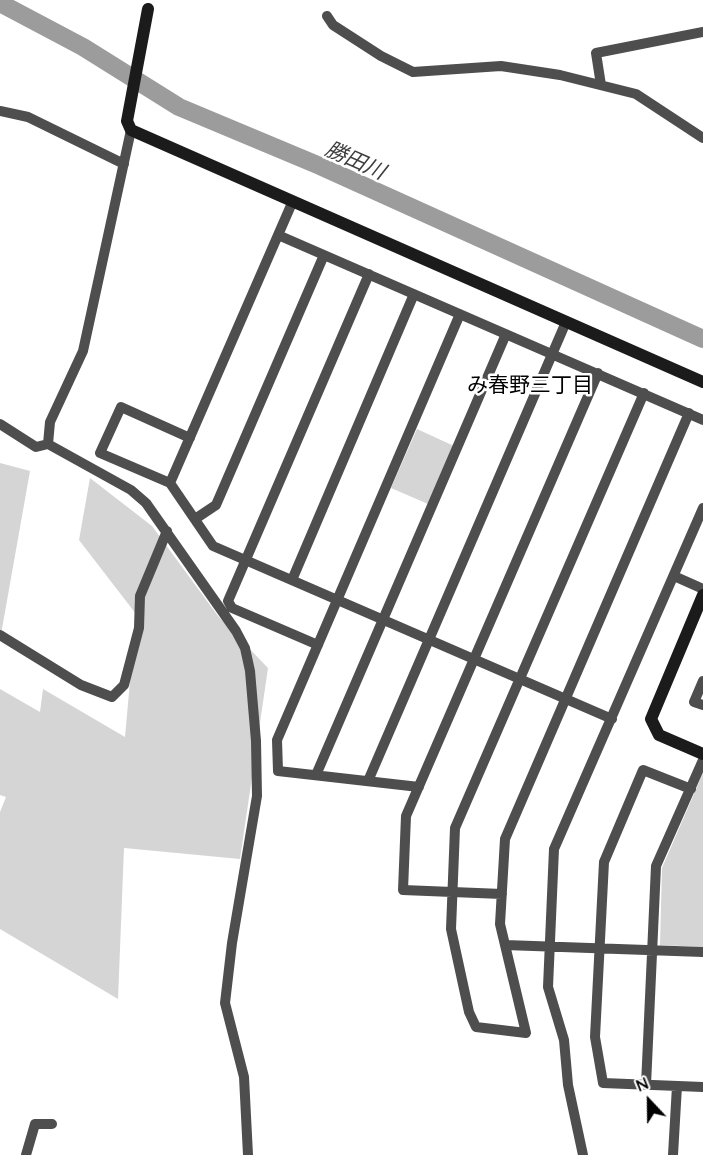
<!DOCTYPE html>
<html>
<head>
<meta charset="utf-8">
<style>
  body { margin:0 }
  #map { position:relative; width:703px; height:1155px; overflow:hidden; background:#fff; font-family:Quicksand,sans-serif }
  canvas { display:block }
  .north { position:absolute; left:619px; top:1071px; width:60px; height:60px; -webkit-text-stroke:4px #fff; paint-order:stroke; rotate:338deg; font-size:16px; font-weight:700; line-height:24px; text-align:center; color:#000 }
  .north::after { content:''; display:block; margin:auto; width:21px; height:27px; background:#000; clip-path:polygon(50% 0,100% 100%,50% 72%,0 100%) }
</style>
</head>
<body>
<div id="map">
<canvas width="703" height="1155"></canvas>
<div class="north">N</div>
</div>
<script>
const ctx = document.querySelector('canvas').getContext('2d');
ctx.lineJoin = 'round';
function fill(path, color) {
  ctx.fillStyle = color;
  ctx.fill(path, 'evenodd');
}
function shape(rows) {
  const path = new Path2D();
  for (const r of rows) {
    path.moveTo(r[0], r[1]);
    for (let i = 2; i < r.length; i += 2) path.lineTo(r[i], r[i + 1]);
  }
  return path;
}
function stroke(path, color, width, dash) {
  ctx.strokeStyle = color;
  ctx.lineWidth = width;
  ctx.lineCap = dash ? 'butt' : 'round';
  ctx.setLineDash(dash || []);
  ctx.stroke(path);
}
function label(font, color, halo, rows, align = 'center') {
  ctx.font = font + ' Quicksand,"Noto Sans JP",sans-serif';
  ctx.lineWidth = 5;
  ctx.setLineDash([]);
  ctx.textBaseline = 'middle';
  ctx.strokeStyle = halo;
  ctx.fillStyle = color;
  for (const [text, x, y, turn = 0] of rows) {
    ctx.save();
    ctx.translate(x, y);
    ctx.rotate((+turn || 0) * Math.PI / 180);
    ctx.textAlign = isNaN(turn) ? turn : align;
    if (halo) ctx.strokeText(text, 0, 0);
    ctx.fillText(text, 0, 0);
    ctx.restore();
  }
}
const green = shape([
  [417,429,454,446,428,504,391,488],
  [0,463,30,471,0,640],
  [90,478,152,526,218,616,268,668,240,859,124,848,118,999,0,929,0,812,6,797,0,795,0,689,40,712,43,689,125,737,136,614,79,540],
  [703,773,703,947,660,945,662,868]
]);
const river = shape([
  [0,3,83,47,179,107,320,166,703,339]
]);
const street = shape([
  [327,16,333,25,381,56,413,72,501,66,560,75,636,94,703,138],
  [601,85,596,53,703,32],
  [0,111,28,117,124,164],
  [131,130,83,351,50,422,48,444,131,490,146,503,236,631,245,648,250,671,256,741,257,796,232,943,225,1003,244,1077,248,1155],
  [278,235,703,420],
  [644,393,455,828,451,929,469,1012,476,1027,526,1033,500,924,505,839,689,413],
  [0,424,36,447,48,444],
  [190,438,121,407,100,453,170,483,213,546,612,719],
  [170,483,292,203],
  [195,519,216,505,324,255],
  [674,576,703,589],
  [292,580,414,294],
  [0,635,81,685,112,697,124,685,139,628,140,596,167,531],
  [318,645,232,608,228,601,369,274],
  [703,681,694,702,703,705],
  [316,775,506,334],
  [368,781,566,322],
  [419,787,278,771,277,740,460,314],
  [691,789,643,770,604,862,595,1037,603,1083,703,1087],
  [502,894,403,890,406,816,598,373],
  [505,945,703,952],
  [646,1085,656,866,703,760],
  [26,1155,35,1124,52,1124],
  [583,1155,568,1085,564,1040,548,987,554,849,703,508],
  [673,1155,677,1086]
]);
const secondary = shape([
  [148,9,127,121,131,130,703,382],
  [703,595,651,719,659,735,703,754]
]);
const waterNames = [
  ["勝田川",355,161,24]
];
const neighbourhoodNames = [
  ["み春野三丁目",530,386]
];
fill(green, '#d5d5d5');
stroke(river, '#9c9c9c', 18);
stroke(street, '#4e4e4e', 10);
stroke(secondary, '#1b1b1b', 12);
label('italic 21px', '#3d3d3d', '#fff', waterNames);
label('21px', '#000', '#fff', neighbourhoodNames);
</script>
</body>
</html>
